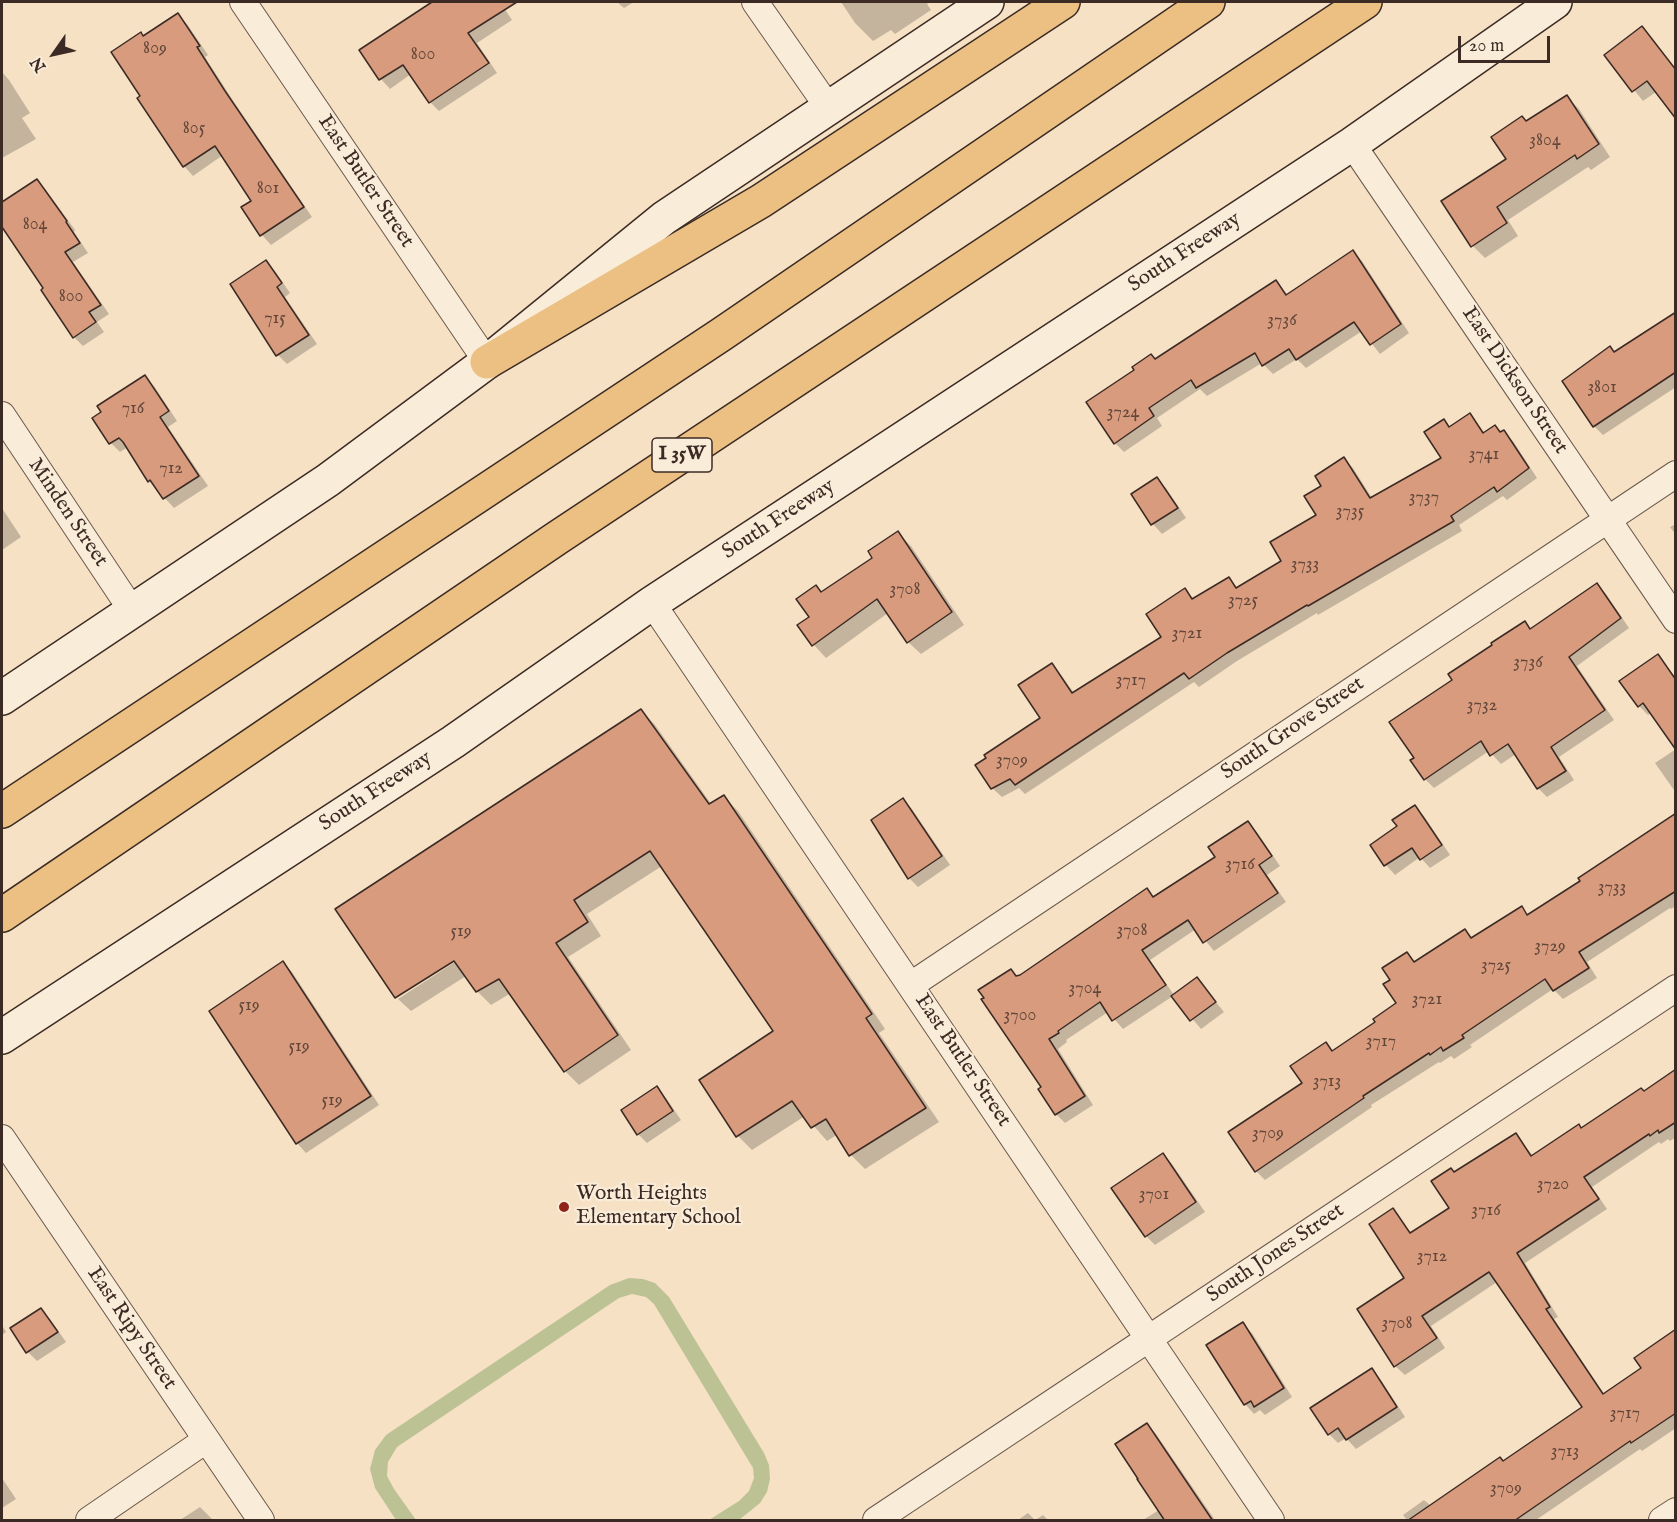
<!DOCTYPE html>
<html>
<head>
<meta charset="utf-8">
<style>
  body { margin:0 }
  #map { position:relative; width:1677px; height:1522px; overflow:hidden; background:#f6e1c5; font-family:"IM FELL English",serif }
  canvas { display:block }
  .frame { position:absolute; inset:0; border:3px solid #3c2b24; pointer-events:none }
  .north { position:absolute; left:24px; top:24px; width:60px; height:60px; -webkit-text-stroke:4px #f9ecd9; paint-order:stroke; rotate:236deg; font-size:16px; font-weight:700; line-height:24px; text-align:center; color:#3c2b24 }
  .north::after { content:''; display:block; margin:auto; width:21px; height:27px; background:#3c2b24; clip-path:polygon(50% 0,100% 100%,50% 72%,0 100%) }
  .scale { position:absolute; left:1458px; top:36px; width:92px; height:27px; box-sizing:border-box; border:3px solid #3c2b24; border-top:0; padding-left:8px; font-size:18px; line-height:21px; white-space:nowrap; color:#3c2b24; -webkit-text-stroke:4px #f9ecd9; paint-order:stroke }
</style>
</head>
<body>
<div id="map">
<canvas width="1677" height="1522"></canvas>
<div class="frame"></div>
<div class="north">N</div>
<div class="scale">20 m</div>
</div>
<script>
const ctx = document.querySelector('canvas').getContext('2d');
ctx.lineJoin = 'round';
function fill(path, color) {
  ctx.fillStyle = color;
  ctx.fill(path, 'evenodd');
}
function shape(rows) {
  const path = new Path2D();
  for (const r of rows) {
    path.moveTo(r[0], r[1]);
    for (let i = 2; i < r.length; i += 2) path.lineTo(r[i], r[i + 1]);
  }
  return path;
}
function stroke(path, color, width, dash) {
  ctx.strokeStyle = color;
  ctx.lineWidth = width;
  ctx.lineCap = dash ? 'butt' : 'round';
  ctx.setLineDash(dash || []);
  ctx.stroke(path);
}
function label(font, color, halo, rows, align = 'center') {
  ctx.font = font + ' "IM FELL English",serif';
  ctx.lineWidth = 4.5;
  ctx.setLineDash([]);
  ctx.textBaseline = 'middle';
  ctx.strokeStyle = halo;
  ctx.fillStyle = color;
  for (const [text, x, y, turn = 0] of rows) {
    ctx.save();
    ctx.translate(x, y);
    ctx.rotate((+turn || 0) * Math.PI / 180);
    ctx.textAlign = isNaN(turn) ? turn : align;
    if (halo) ctx.strokeText(text, 0, 0);
    ctx.fillText(text, 0, 0);
    ctx.restore();
  }
}
const green = shape([
  [629,1278,643,1279,655,1283,669,1297,764,1453,769,1465,770,1479,767,1492,760,1503,739,1520,709,1520,739,1501,749,1491,754,1478,753,1468,654,1304,646,1297,632,1294,619,1298,397,1447,388,1462,387,1476,394,1489,416,1520,396,1520,375,1488,370,1469,375,1450,386,1435,610,1285]
]);
const shadow = shape([
  [460,2,500,2,512,20,477,43,497,73,439,111,430,102,411,74,390,89,381,79,361,50,444,12],
  [617,2,634,2,624,8],
  [841,2,931,2,927,4,931,10,895,34,891,30,873,41,855,23],
  [178,15,187,24,208,55,205,57,234,102,312,217,271,245,262,235,243,208,253,201,223,155,193,176,184,166,142,96],
  [1642,28,1676,70,1676,78,1643,101,1606,55],
  [2,72,9,80,30,113,22,118,36,139,2,158],
  [1566,96,1579,109,1610,157,1591,170,1588,167,1508,220,1518,236,1485,258,1473,246,1508,160,1526,122],
  [37,181,46,190,75,230,74,232,88,253,73,262,109,314,97,322,104,332,83,346,74,337,45,289,2,224,2,204],
  [1353,252,1362,261,1409,333,1380,354,1362,331,1306,368,1297,359,1273,374,1262,363,1207,396,1200,389,1157,418,1162,426,1124,452,1115,443,1156,361,1276,282,1288,295],
  [266,262,275,271,290,293,285,297,317,344,287,364,278,355,232,285],
  [1676,324,1676,387,1603,435,1594,426,1615,353],
  [145,377,154,386,177,421,168,427,208,486,174,508,149,481,128,447,120,452,111,443,94,418],
  [1470,415,1485,433,1503,432,1513,441,1537,478,1507,500,1503,496,1459,525,1462,531,1318,615,1317,613,1237,661,1199,687,1194,682,1025,794,1019,788,1002,797,992,788,1043,719,1052,665,1061,675,1074,693,1163,637,1185,590,1195,600,1229,579,1238,588,1283,561,1318,516,1323,486,1344,459,1353,468,1372,498,1444,459,1443,420,1451,428],
  [1156,479,1166,488,1186,518,1162,534,1153,524,1133,494],
  [2,508,21,537,2,550],
  [1676,524,1676,535,1670,527],
  [898,533,911,546,964,625,921,654,908,642,888,613,826,658,814,645,799,625,811,617,816,587,822,593,874,558],
  [1597,585,1606,594,1629,628,1577,666,1614,720,1559,757,1574,780,1547,797,1538,788,1516,754,1501,764,1489,751,1434,788,1425,779,1416,758,1454,680,1525,623,1532,630],
  [1658,656,1676,678,1676,696,1648,715,1639,706],
  [641,710,655,725,712,805,724,797,738,811,885,1029,879,1033,939,1122,865,1169,851,1155,838,1134,827,1141,805,1116,752,1150,738,1136,701,1080,775,1031,662,866,587,914,601,936,568,957,631,1050,579,1085,565,1071,511,993,491,1005,477,991,466,976,411,1011,398,999,461,958,460,956,397,995,397,998,337,909],
  [1676,749,1676,793,1655,763],
  [903,800,912,809,950,865,918,887,909,878],
  [1415,807,1424,816,1450,855,1430,868,1420,857,1395,875,1386,865,1372,845,1399,827],
  [1676,815,1676,906,1671,909,1670,908,1587,962,1597,978,1563,999,1553,989,1470,1045,1472,1047,1454,1059,1451,1056,1440,1063,1439,1062,1371,1105,1372,1107,1265,1180,1256,1171,1325,1043,1334,1052,1377,1023,1398,1004,1392,980,1407,954,1416,963,1465,931,1473,939,1522,908,1529,915,1582,881],
  [1248,823,1257,832,1280,866,1267,875,1286,902,1214,951,1196,929,1150,960,1174,995,1197,979,1224,1012,1201,1029,1173,996,1123,1029,1108,1012,1066,1040,1067,1042,1058,1049,1093,1105,1065,1123,1056,1114,1043,1088,1011,970,1018,978,1147,890,1154,898,1217,858],
  [283,963,292,972,379,1105,306,1153,297,1143,211,1011],
  [1676,1071,1676,1137,1670,1141,1668,1139,1661,1144,1659,1142,1592,1187,1607,1209,1525,1263,1558,1317,1554,1319,1605,1395,1644,1369,1676,1331,1676,1428,1642,1451,1640,1449,1536,1520,1407,1520,1403,1515,1424,1500,1431,1506,1503,1463,1584,1408,1497,1282,1431,1326,1445,1348,1405,1375,1395,1366,1359,1309,1406,1278,1393,1210,1412,1234,1451,1208,1454,1173,1516,1135,1534,1157,1644,1093],
  [657,1088,666,1098,681,1120,647,1143,638,1134],
  [1163,1155,1172,1164,1205,1212,1155,1245,1146,1236],
  [41,1310,50,1319,66,1342,37,1361,28,1352,12,1329],
  [1242,1324,1252,1333,1292,1397,1265,1415,1260,1410,1254,1414,1245,1404],
  [2,1325,6,1332,2,1335],
  [1371,1370,1381,1380,1405,1417,1356,1449,1346,1438,1338,1443,1329,1434],
  [1147,1425,1156,1434,1215,1520,1143,1520,1159,1510],
  [2,1478,16,1499,2,1508],
  [200,1507,213,1520,180,1520],
  [1028,1513,1035,1520,1043,1515,1048,1520,1018,1520]
]);
const building = shape([
  [432,2,517,2,468,33,489,63,429,103,403,65,379,80,359,50,432,2],
  [178,13,200,46,197,47,225,91,304,207,260,236,241,207,251,201,215,146,183,167,137,98,140,96,111,52,141,32,143,36,178,13],
  [1642,26,1676,70,1676,119,1647,81,1632,92,1604,55,1642,26],
  [1567,95,1599,144,1577,159,1575,155,1497,207,1507,223,1471,247,1441,201,1506,159,1491,137,1522,116,1526,121,1567,95],
  [37,179,67,221,66,222,80,243,65,252,101,305,89,312,96,322,73,338,41,290,43,288,2,227,2,202,37,179],
  [1353,250,1401,324,1370,345,1354,322,1296,360,1289,349,1262,366,1255,353,1196,388,1191,380,1149,408,1154,416,1114,444,1086,402,1134,370,1132,367,1151,354,1155,359,1276,280,1286,295,1353,250],
  [266,260,282,283,277,287,309,335,276,356,230,284,266,260],
  [1676,312,1676,372,1593,427,1562,381,1610,346,1614,352,1676,312],
  [145,375,169,411,160,417,199,476,163,499,150,480,148,482,123,442,119,438,109,444,92,418,101,412,97,406,145,375],
  [1470,413,1483,433,1495,425,1500,432,1504,430,1529,468,1497,492,1494,487,1451,516,1454,521,1308,606,1307,605,1227,653,1189,679,1184,673,1015,785,1010,779,991,789,975,765,986,758,984,755,1040,718,1018,685,1052,663,1072,693,1161,637,1146,614,1185,588,1192,599,1229,577,1236,588,1281,561,1270,542,1316,515,1304,496,1321,486,1315,476,1344,457,1370,498,1441,458,1424,432,1444,419,1449,427,1470,413],
  [1157,477,1178,508,1151,525,1131,494,1157,477],
  [898,531,952,612,907,643,877,599,812,646,797,625,809,617,796,599,816,585,821,592,872,558,868,551,898,531],
  [1597,583,1621,618,1569,657,1605,710,1551,747,1566,771,1537,789,1508,744,1490,756,1481,741,1424,780,1410,760,1414,758,1389,722,1452,680,1448,674,1492,645,1491,643,1525,621,1530,629,1597,583],
  [1658,654,1676,680,1676,750,1643,703,1638,707,1619,681,1658,654],
  [641,709,709,804,724,795,872,1014,866,1018,926,1108,849,1156,826,1119,811,1128,792,1101,736,1137,699,1080,773,1031,650,851,574,900,588,922,556,943,618,1035,564,1072,499,979,476,992,454,961,395,998,335,909,641,709],
  [903,798,942,856,908,879,871,820,903,798],
  [1415,805,1442,845,1420,860,1412,848,1384,866,1370,845,1397,826,1392,820,1415,805],
  [1676,813,1676,891,1579,952,1589,968,1553,991,1545,979,1462,1035,1464,1038,1443,1051,1441,1047,1430,1055,1429,1053,1363,1096,1364,1098,1255,1172,1228,1132,1302,1083,1290,1066,1326,1042,1332,1051,1375,1022,1373,1019,1396,1003,1383,984,1390,980,1382,968,1407,952,1414,962,1465,929,1471,938,1522,906,1527,915,1580,881,1578,878,1676,813],
  [1248,821,1272,856,1259,865,1278,893,1203,943,1188,920,1142,950,1166,985,1112,1021,1100,1002,1058,1031,1059,1033,1049,1039,1085,1096,1055,1115,1038,1089,1041,1087,981,999,984,998,978,990,1011,969,1016,976,1020,975,1147,888,1153,897,1215,857,1208,847,1248,821],
  [283,961,371,1096,296,1144,209,1011,283,961],
  [1197,977,1216,1002,1190,1021,1171,996,1197,977],
  [1676,1069,1676,1122,1659,1133,1658,1130,1650,1136,1649,1134,1584,1177,1599,1199,1517,1253,1550,1307,1546,1309,1603,1394,1641,1368,1634,1358,1676,1329,1676,1413,1631,1443,1630,1441,1514,1521,1407,1521,1500,1457,1503,1461,1582,1407,1489,1272,1422,1316,1437,1338,1394,1367,1357,1309,1404,1278,1369,1224,1393,1208,1410,1233,1449,1208,1431,1181,1451,1168,1454,1172,1516,1133,1531,1156,1579,1124,1581,1128,1641,1088,1644,1091,1676,1069],
  [657,1086,673,1111,637,1135,621,1110,657,1086],
  [1163,1153,1196,1202,1145,1237,1111,1188,1163,1153],
  [41,1308,58,1332,26,1353,10,1328,41,1308],
  [1243,1322,1284,1388,1254,1407,1251,1401,1244,1405,1206,1345,1243,1322],
  [1372,1368,1397,1407,1346,1440,1338,1428,1328,1435,1310,1408,1372,1368],
  [1147,1423,1213,1521,1165,1521,1137,1479,1138,1479,1115,1444,1147,1423]
]);
const minor = shape([
  [243,2,487,362],
  [755,2,828,107],
  [1352,144,1676,620],
  [2,415,133,612],
  [652,603,1271,1520],
  [911,985,1676,474],
  [2,1138,261,1520],
  [89,1520,206,1440],
  [876,1520,1676,988],
  [1662,1520,1676,1511]
]);
const secondary = shape([
  [2,698,328,480,487,362,664,218,987,2],
  [2,1037,453,742,652,603,1352,144,1555,2]
]);
const motorway = shape([
  [487,362,761,201,1063,2],
  [2,811,722,334,1208,2],
  [2,915,557,538,1365,2]
]);
const markers = [
  [564,1207,6,"#8f2418"]
];
const numberNames = [
  ["809",155,49],
  ["800",423,55],
  ["805",194,129],
  ["3804",1545,141],
  ["801",268,189],
  ["804",35,225],
  ["800",71,297],
  ["715",275,319],
  ["3736",1282,321],
  ["3801",1602,388],
  ["716",133,409],
  ["3724",1123,413],
  ["3741",1484,455],
  ["712",171,469],
  ["3737",1424,498],
  ["3735",1350,512],
  ["3733",1305,565],
  ["3708",905,590],
  ["3725",1243,601],
  ["3721",1187,634],
  ["3736",1528,663],
  ["3717",1131,681],
  ["3732",1482,706],
  ["3709",1012,761],
  ["3716",1240,865],
  ["3733",1612,888],
  ["3708",1132,931],
  ["519",461,932],
  ["3729",1550,947],
  ["3725",1496,966],
  ["3704",1085,989],
  ["3721",1427,1000],
  ["519",249,1006],
  ["3700",1020,1016],
  ["3717",1381,1042],
  ["519",299,1047],
  ["3713",1327,1082],
  ["519",332,1101],
  ["3709",1268,1134],
  ["3720",1553,1185],
  ["3701",1154,1195],
  ["3716",1486,1211],
  ["3712",1432,1257],
  ["3708",1397,1324],
  ["3717",1625,1414],
  ["3713",1565,1452],
  ["3709",1506,1489]
];
const shields = [
  [682,455,60]
];
const shieldNames = [
  ["I 35W",682,455]
];
const streetNames = [
  ["East Butler Street",365,182,56],
  ["South Freeway",1185,253,-33],
  ["East Dickson Street",1514,381,56],
  ["Minden Street",67,513,56],
  ["South Freeway",779,520,-33],
  ["South Grove Street",1293,729,-34],
  ["South Freeway",376,792,-33],
  ["East Butler Street",962,1061,56],
  ["South Jones Street",1276,1254,-34],
  ["East Ripy Street",131,1329,56]
];
const poiNames = [
  ["Worth Heights",576,1195],
  ["Elementary School",576,1219]
];
fill(green, '#bdc294');
fill(shadow, '#0003');
fill(building, '#d89b7e');
stroke(building, '#3c2b24', 1.5);
stroke(minor, '#6a584c', 28);
stroke(secondary, '#3c2b24', 36);
stroke(motorway, '#3c2b24', 36);
stroke(minor, '#f9ecd9', 26);
stroke(secondary, '#f9ecd9', 33);
stroke(motorway, '#ebc082', 33);
for (const [x, y, r, color] of markers) {
  const dot = new Path2D();
  dot.arc(x, y, r, 0, 2 * Math.PI);
  ctx.fillStyle = color;
  ctx.fill(dot);
  stroke(dot, '#f9ecd9', 2);
}
label('18px', '#63473a', null, numberNames);
for (const [x, y, w] of shields) {
  const box = new Path2D();
  box.roundRect(x - w / 2, y - 17, w, 34, 4.5);
  ctx.fillStyle = '#f9ecd9';
  ctx.fill(box);
  stroke(box, '#3c2b24', 1.5);
}
label('bold 20px', '#3c2b24', null, shieldNames);
label('21px', '#3c2b24', '#f9ecd9', streetNames);
label('21px', '#3c2b24', '#f9ecd9', poiNames, 'left');
</script>
</body>
</html>
